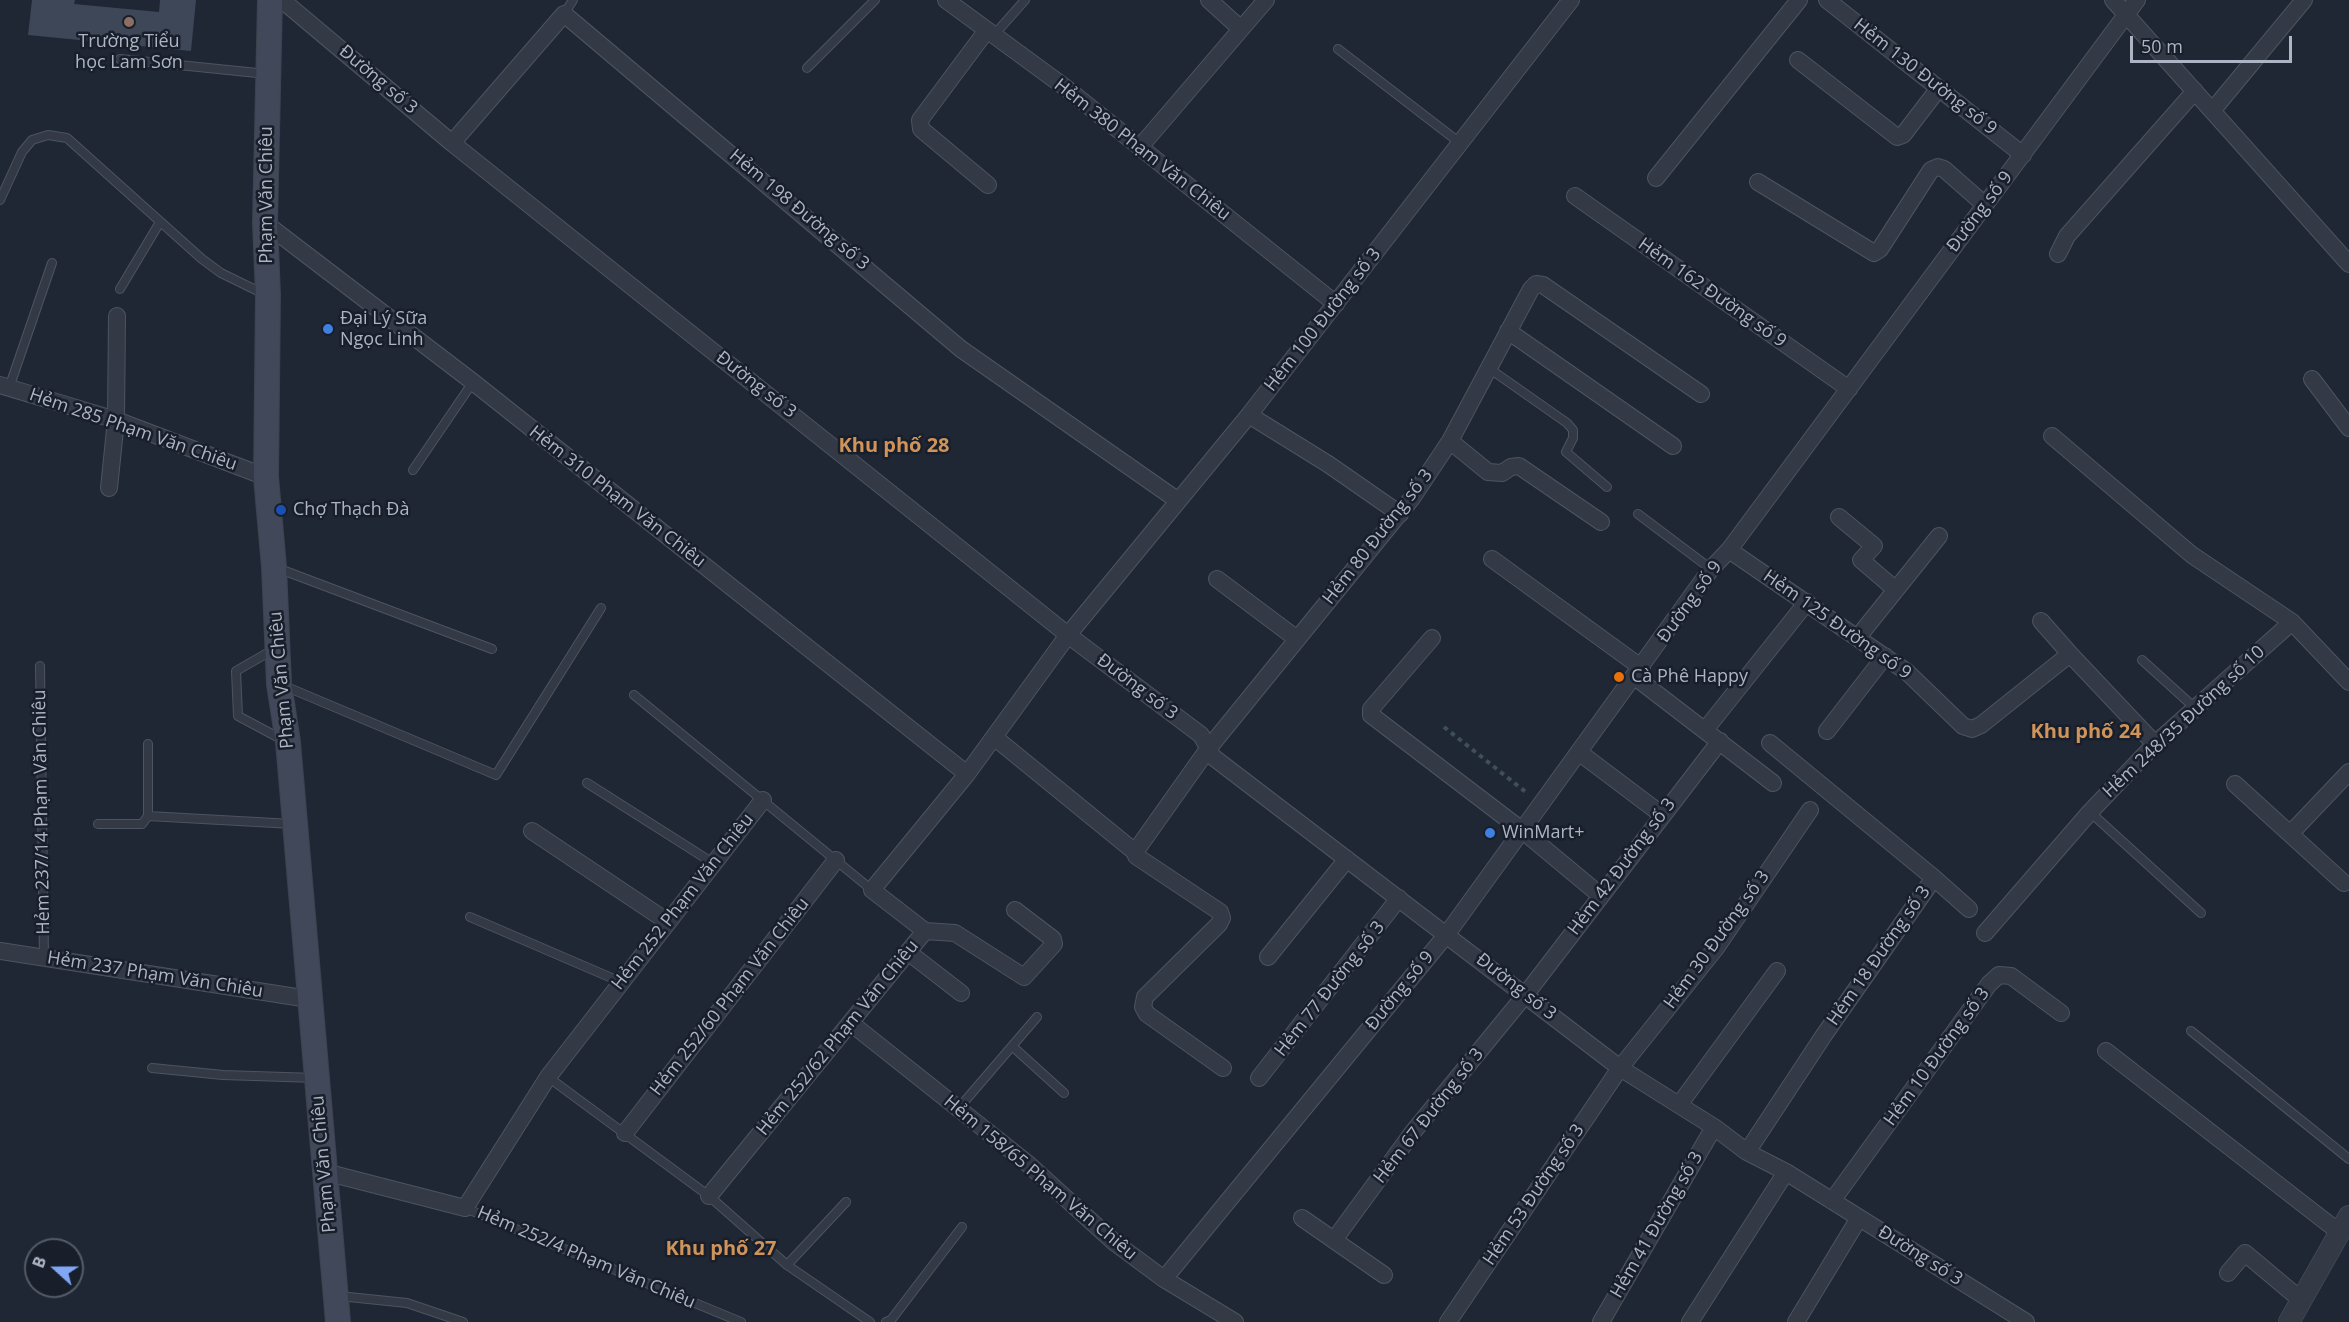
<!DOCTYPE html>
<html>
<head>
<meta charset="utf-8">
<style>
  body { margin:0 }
  #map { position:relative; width:2349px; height:1322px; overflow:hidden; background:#1f2735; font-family:"Open Sans",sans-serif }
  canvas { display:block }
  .north { position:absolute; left:24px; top:1238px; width:60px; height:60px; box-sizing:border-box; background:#181f2a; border:2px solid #545b67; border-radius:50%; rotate:291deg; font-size:16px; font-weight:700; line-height:24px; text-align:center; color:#adb4c3 }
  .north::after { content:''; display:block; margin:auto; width:21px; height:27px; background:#80a6f5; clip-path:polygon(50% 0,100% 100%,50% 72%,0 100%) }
  .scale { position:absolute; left:2130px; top:36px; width:162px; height:27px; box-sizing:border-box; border:3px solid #adb4c3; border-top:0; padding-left:8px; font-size:18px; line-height:21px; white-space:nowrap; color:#adb4c3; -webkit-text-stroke:4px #181f2a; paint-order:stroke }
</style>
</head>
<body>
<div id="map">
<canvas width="2349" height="1322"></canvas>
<div class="north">B</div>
<div class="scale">50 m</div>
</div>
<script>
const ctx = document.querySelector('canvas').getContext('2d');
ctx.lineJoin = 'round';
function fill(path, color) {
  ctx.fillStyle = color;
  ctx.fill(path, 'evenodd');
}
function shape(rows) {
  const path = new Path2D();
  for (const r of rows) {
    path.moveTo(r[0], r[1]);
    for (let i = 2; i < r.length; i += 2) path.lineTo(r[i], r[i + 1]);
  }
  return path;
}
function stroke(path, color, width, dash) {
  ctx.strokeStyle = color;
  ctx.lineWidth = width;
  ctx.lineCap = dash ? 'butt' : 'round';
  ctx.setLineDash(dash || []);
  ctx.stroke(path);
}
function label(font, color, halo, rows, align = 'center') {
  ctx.font = font + ' "Open Sans",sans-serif';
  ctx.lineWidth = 5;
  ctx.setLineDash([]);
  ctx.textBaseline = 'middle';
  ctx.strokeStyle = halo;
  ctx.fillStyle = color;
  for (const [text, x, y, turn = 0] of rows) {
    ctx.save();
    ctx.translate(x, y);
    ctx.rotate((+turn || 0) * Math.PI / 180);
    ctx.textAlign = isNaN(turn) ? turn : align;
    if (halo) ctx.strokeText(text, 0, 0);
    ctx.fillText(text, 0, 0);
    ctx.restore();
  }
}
const building = shape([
  [32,0,75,0,74,4,159,12,160,0,196,0,191,51,28,35]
]);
const path = shape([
  [1444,727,1527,793]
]);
const service = shape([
  [564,14,573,0],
  [994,35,1025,0],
  [1338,49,1460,143],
  [120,59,267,74],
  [807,68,875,0],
  [0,200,22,152,32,140,48,135,67,138,202,259,221,273,266,295],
  [120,289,160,222],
  [1490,369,1567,423,1573,430,1573,438,1566,452,1607,487],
  [9,388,52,263],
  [413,470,473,382],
  [1638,514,1711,569],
  [277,568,492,649],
  [276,648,236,671,238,716,285,741],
  [2142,660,2195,708],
  [40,666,44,958],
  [282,685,496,775,601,608],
  [634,695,872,890],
  [587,783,713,863],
  [2090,812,2201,913],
  [148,816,148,744],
  [98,824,142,824,148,816,293,824],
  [470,917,621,982],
  [2191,1031,2349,1159],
  [1012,1046,1064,1093],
  [152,1068,223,1075,316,1078],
  [548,1077,709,1196,787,1265,870,1322],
  [958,1109,1037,1017],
  [465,1208,741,1322],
  [787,1265,846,1202],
  [339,1296,407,1303,463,1322],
  [886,1322,891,1320,962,1227]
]);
const minor = shape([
  [282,0,452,143,1068,635,1201,735,1213,757,1620,1068,1714,1127,1747,1152,1786,1172,2026,1322],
  [946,0,1066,88,1336,304],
  [1209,0,1241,29],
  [1827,0,2023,155],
  [2113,0,2349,264],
  [987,30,920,120,921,129,988,185],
  [1798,60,1897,137,1903,135,1939,88],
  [2212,111,2304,0],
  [452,143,564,14,961,349,1177,500],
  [1140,147,1266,0],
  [1656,178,1799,0],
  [1758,182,1874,253,1880,249,1931,170,1938,167,1944,169,1985,205],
  [1575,196,1849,389],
  [265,223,473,382,967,774],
  [2058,254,2067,236,2195,91],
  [1508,331,1673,446],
  [2312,379,2349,428],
  [0,385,116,420,266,477],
  [1249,415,1328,464,1400,514],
  [2052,436,2192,555,2292,622,2349,682],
  [1450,441,1488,472,1502,473,1511,467,1519,466,1601,522],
  [109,488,116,420,117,316],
  [1839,517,1874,546,1861,560,1896,590],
  [1729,550,1907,672,1963,726,1972,729,1981,725,2070,654,2155,744],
  [1492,559,1642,668],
  [1217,579,1297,639],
  [2041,621,2070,654],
  [1858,637,1939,536],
  [1432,638,1371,709,1371,715,1523,831,1600,895],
  [1635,677,1773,783],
  [1705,730,1807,602],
  [1827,731,1885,656],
  [994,737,1135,852],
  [1580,753,1661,814],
  [2235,784,2344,883],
  [532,831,668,922],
  [2290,834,2349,772],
  [1934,878,1969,909],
  [925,931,955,933,1024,977,1054,944,1053,939,1015,910],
  [1985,933,2090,812,2155,744,2292,622],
  [0,951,309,999],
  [908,952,961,993],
  [1268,957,1347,859],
  [852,1024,1027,1163,1114,1242,1164,1279,1235,1322],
  [2106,1051,2339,1232],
  [1223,1068,1147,1014,1143,1007,1145,997,1219,924,1222,918,1220,912,1136,856,1135,852,1208,749,1412,498,1450,441,1531,289,1536,284,1543,285,1701,394],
  [1259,1078,1399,898],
  [1679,1105,1777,971],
  [625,1133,836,860],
  [1747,1152,1824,1035,1934,878,1770,743],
  [325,1172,465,1208,548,1077,763,800],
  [709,1196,925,931,872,890,967,774,1068,635,1249,415,1571,0],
  [1832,1201,1989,984,1999,975,2011,976,2061,1013],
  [1302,1218,1384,1275],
  [1334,1240,1413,1132,1526,994,1720,741],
  [2228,1273,2245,1253,2301,1300],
  [1164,1279,1447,934,1711,569,1729,550,2137,0],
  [1448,1322,1620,1068,1716,948,1810,810],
  [1601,1322,1714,1127],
  [1690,1322,1786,1172],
  [1796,1322,1859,1218]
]);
const tertiary = shape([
  [2289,1322,2349,1216]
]);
const secondary = shape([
  [270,0,265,223,268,295,266,477,274,567,279,684,288,742,338,1322]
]);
const markers = [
  [129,22,6,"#8d6e63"],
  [328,329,6,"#3f7fe0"],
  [281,510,6,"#1a4fb4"],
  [1619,677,6,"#e8710a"],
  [1490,833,6,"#3f7fe0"]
];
const poiNames = [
  ["Trường Tiểu",129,42,"center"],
  ["học Lam Sơn",129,63,"center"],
  ["Đại Lý Sữa",340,319],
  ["Ngọc Linh",340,340],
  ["Chợ Thạch Đà",293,510],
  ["Cà Phê Happy",1631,677],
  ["WinMart+",1502,833]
];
const streetNames = [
  ["Hẻm 130 Đường số 9",1925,77,38],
  ["Đường số 3",378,80,40],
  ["Hẻm 380 Phạm Văn Chiêu",1142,150,38],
  ["Phạm Văn Chiêu",267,195,-90],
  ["Hẻm 198 Đường số 3",799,210,40],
  ["Đường số 9",1980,212,-53],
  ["Hẻm 162 Đường số 9",1712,293,35],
  ["Hẻm 100 Đường số 3",1323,320,-52],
  ["Đường số 3",756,385,38],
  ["Hẻm 285 Phạm Văn Chiêu",133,430,19],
  ["Hẻm 310 Phạm Văn Chiêu",617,497,38],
  ["Hẻm 80 Đường số 3",1378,537,-52],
  ["Đường số 9",1690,602,-54],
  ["Hẻm 125 Đường số 9",1837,625,35],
  ["Phạm Văn Chiêu",282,680,-95],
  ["Đường số 3",1137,687,37],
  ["Hẻm 248/35 Đường số 10",2184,722,-43],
  ["Hẻm 237/14 Phạm Văn Chiêu",42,812,-91],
  ["Hẻm 42 Đường số 3",1622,867,-53],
  ["Hẻm 252 Phạm Văn Chiêu",683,902,-52],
  ["Hẻm 30 Đường số 3",1717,940,-54],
  ["Hẻm 18 Đường số 3",1879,956,-55],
  ["Hẻm 237 Phạm Văn Chiêu",155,975,9],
  ["Đường số 3",1516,987,38],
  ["Hẻm 77 Đường số 3",1330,989,-52],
  ["Đường số 9",1400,991,-51],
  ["Hẻm 252/60 Phạm Văn Chiêu",730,997,-52],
  ["Hẻm 252/62 Phạm Văn Chiêu",838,1038,-51],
  ["Hẻm 10 Đường số 3",1937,1057,-54],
  ["Hẻm 67 Đường số 3",1429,1116,-52],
  ["Phạm Văn Chiêu",324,1164,-95],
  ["Hẻm 158/65 Phạm Văn Chiêu",1040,1178,40],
  ["Hẻm 53 Đường số 3",1534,1195,-56],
  ["Hẻm 41 Đường số 3",1657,1225,-60],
  ["Đường số 3",1920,1256,32],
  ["Hẻm 252/4 Phạm Văn Chiêu",586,1258,23]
];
const neighbourhoodNames = [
  ["Khu phố 28",894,446],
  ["Khu phố 24",2086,732],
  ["Khu phố 27",721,1249]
];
fill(building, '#3d4758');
stroke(service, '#4d5461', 10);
stroke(minor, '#4d5461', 18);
stroke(tertiary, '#4d5461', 22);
stroke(secondary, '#3c434f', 26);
stroke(path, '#3f5054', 4, [4.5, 4.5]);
stroke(service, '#333a46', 8);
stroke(minor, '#333a46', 16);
stroke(tertiary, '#333a46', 21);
stroke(secondary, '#414859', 24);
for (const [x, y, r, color] of markers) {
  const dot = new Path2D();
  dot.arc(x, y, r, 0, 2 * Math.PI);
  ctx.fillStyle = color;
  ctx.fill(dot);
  stroke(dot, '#181f2a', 2);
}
label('18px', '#adb4c3', '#181f2a', poiNames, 'left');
label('18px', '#adb4c3', '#181f2a', streetNames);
label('bold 20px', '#d0945b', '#181f2a', neighbourhoodNames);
</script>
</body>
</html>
